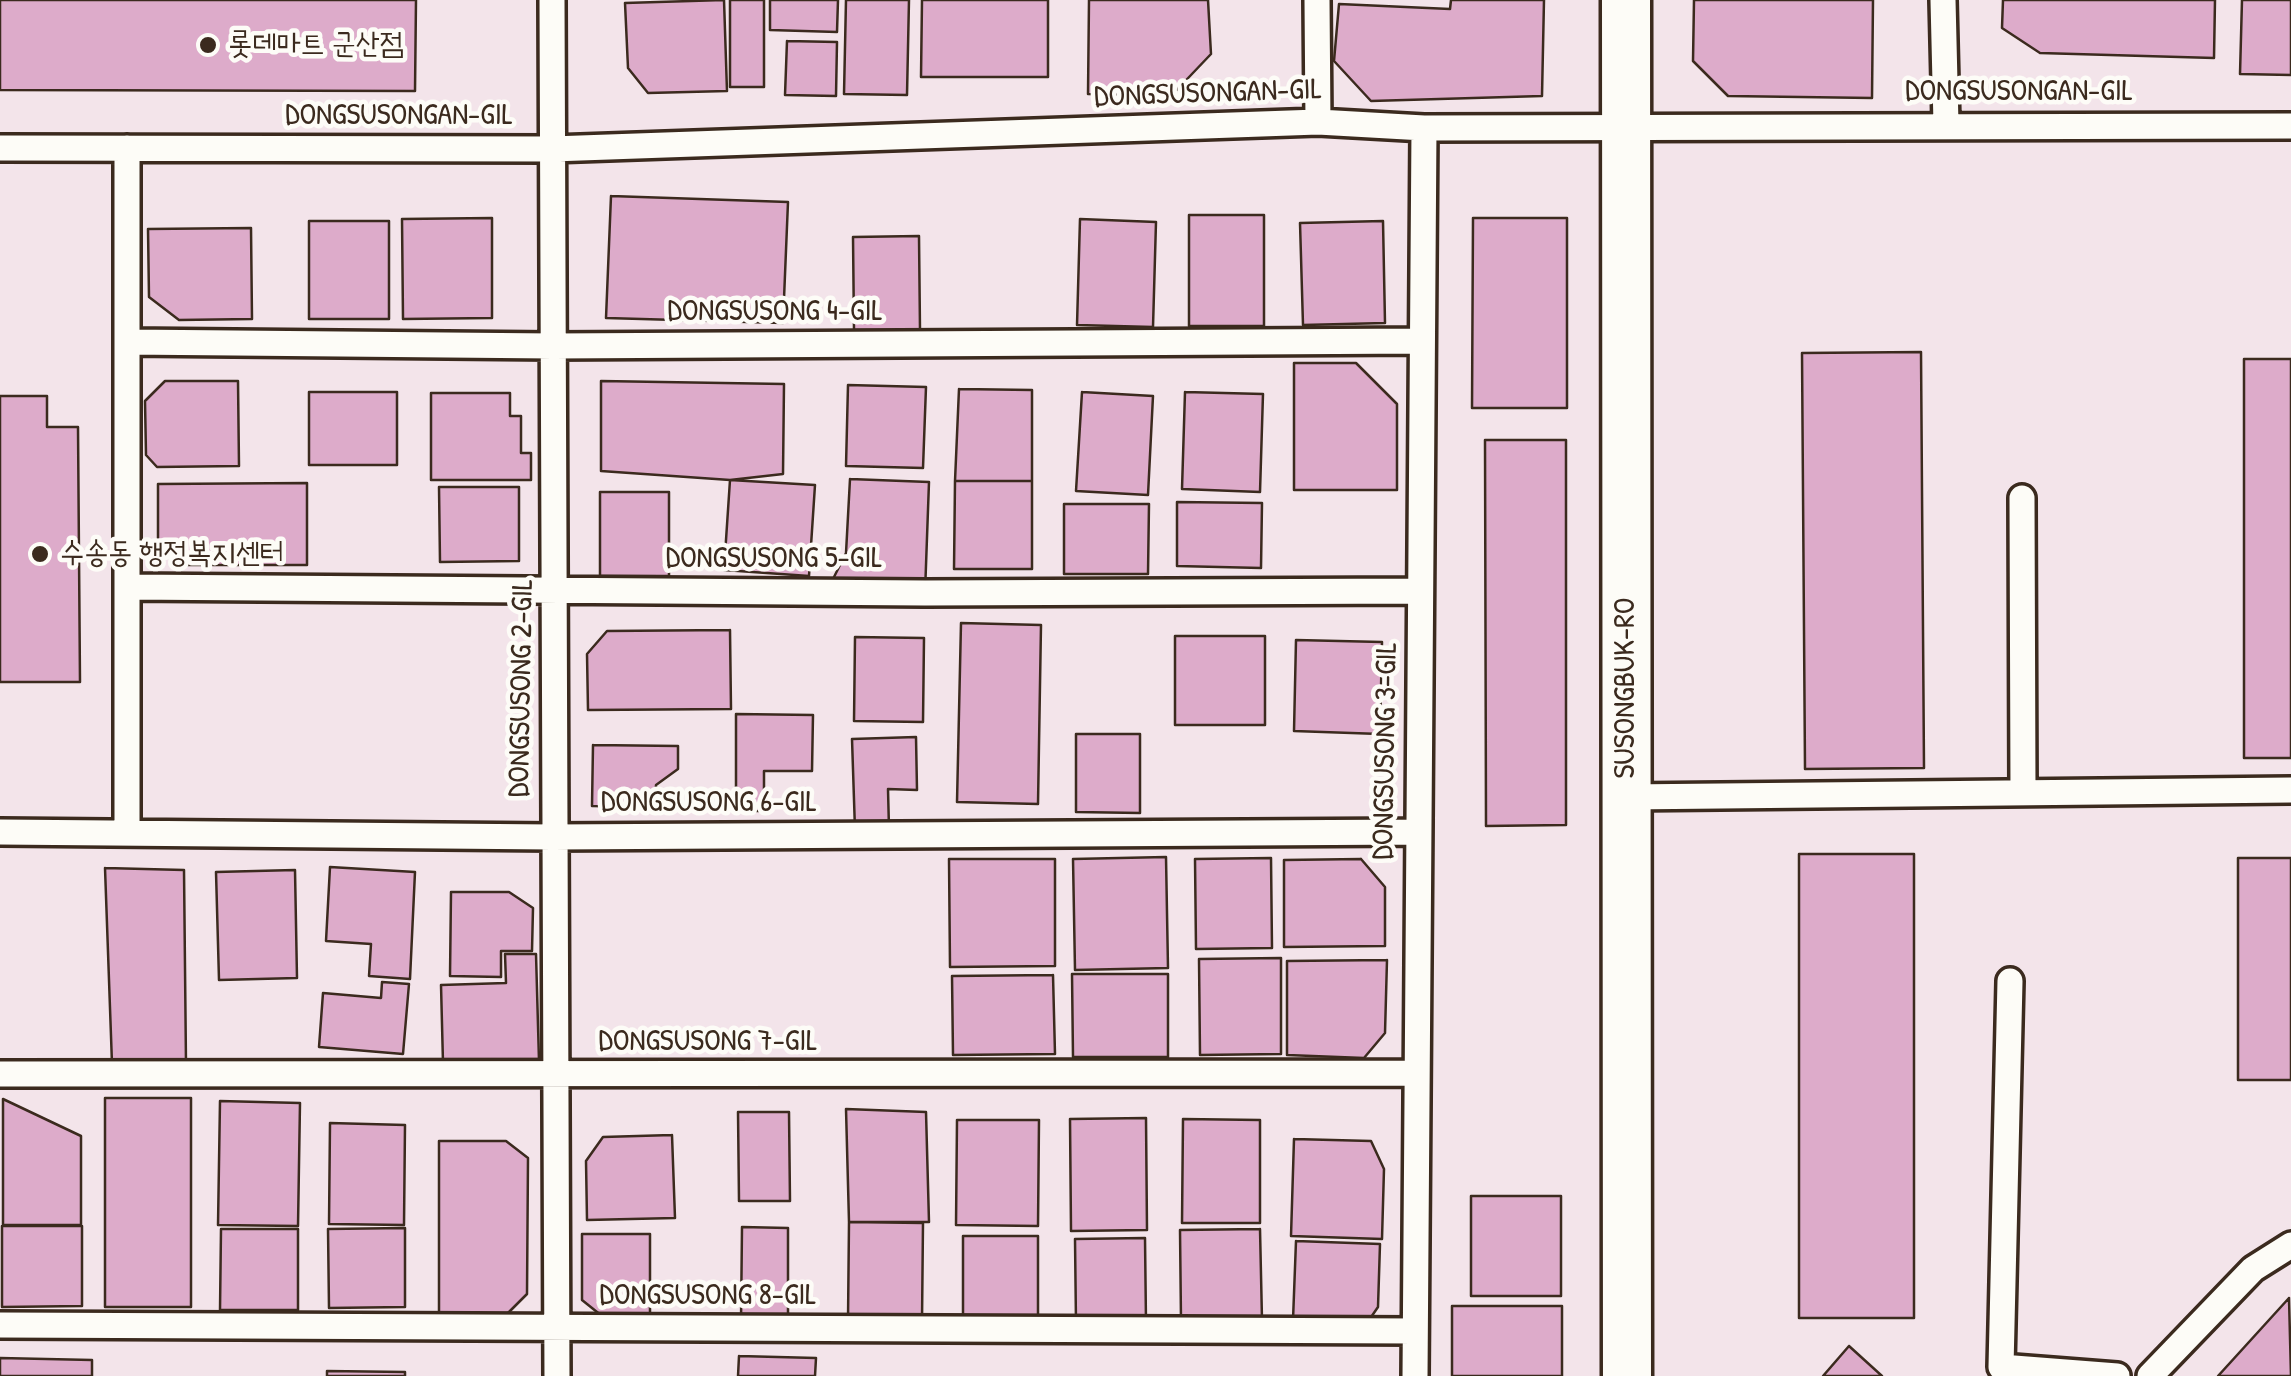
<!DOCTYPE html>
<html>
<head>
<meta charset="utf-8">
<style>
  body { margin:0 }
  canvas { display:block; background:#f3e4ea }
</style>
</head>
<body>
<canvas width="2291" height="1376"></canvas>
<script>
const ctx = document.querySelector('canvas').getContext('2d');
ctx.lineJoin = 'round';
function fill(path, color) {
  ctx.fillStyle = color;
  ctx.fill(path, 'evenodd');
}
function shape(rows) {
  const path = new Path2D();
  for (const r of rows) {
    path.moveTo(r[0], r[1]);
    for (let i = 2; i < r.length; i += 2) path.lineTo(r[i], r[i + 1]);
  }
  return path;
}
function stroke(path, color, width, dash) {
  ctx.strokeStyle = color;
  ctx.lineWidth = width;
  ctx.lineCap = dash ? 'butt' : 'round';
  ctx.setLineDash(dash || []);
  ctx.stroke(path);
}
function label(font, color, halo, rows, align = 'center') {
  ctx.font = font + ' "Patrick Hand","Poor Story",sans-serif';
  ctx.lineWidth = 9;
  ctx.setLineDash([]);
  ctx.textBaseline = 'middle';
  ctx.strokeStyle = halo;
  ctx.fillStyle = color;
  for (const [text, x, y, turn = 0] of rows) {
    ctx.save();
    ctx.translate(x, y);
    ctx.rotate((+turn || 0) * Math.PI / 180);
    ctx.textAlign = isNaN(turn) ? turn : align;
    if (halo) ctx.strokeText(text, 0, 0);
    ctx.fillText(text, 0, 0);
    ctx.restore();
  }
}
const building = shape([
  [0,0,416,0,415,91,0,90,0,0],
  [724,0,727,91,648,93,628,68,625,3,724,0],
  [730,0,764,0,764,87,730,87,730,0],
  [770,0,838,0,837,32,770,30,770,0],
  [846,0,909,0,907,95,844,94,846,0],
  [922,0,1048,0,1048,77,921,77,922,0],
  [1089,0,1208,0,1211,54,1171,96,1088,94,1089,0],
  [1451,0,1544,0,1542,96,1371,101,1334,61,1339,4,1450,9,1451,0],
  [1694,0,1873,0,1872,98,1728,96,1693,61,1694,0],
  [2003,0,2215,0,2214,58,2040,53,2002,28,2003,0],
  [2242,0,2291,0,2291,75,2240,74,2242,0],
  [787,41,837,42,836,96,785,95,787,41],
  [611,196,788,202,783,323,606,318,611,196],
  [1189,215,1264,215,1264,326,1189,326,1189,215],
  [492,218,492,318,403,319,402,219,492,218],
  [1473,218,1567,218,1567,408,1472,408,1473,218],
  [1080,219,1156,222,1153,327,1077,325,1080,219],
  [309,221,389,221,389,319,309,319,309,221],
  [1383,221,1385,323,1303,325,1300,223,1383,221],
  [251,228,252,319,179,320,149,297,148,229,251,228],
  [919,236,920,330,854,330,853,237,919,236],
  [1921,352,1924,768,1805,769,1802,353,1921,352],
  [2244,359,2291,359,2291,758,2244,758,2244,359],
  [1294,363,1356,363,1397,404,1397,490,1294,490,1294,363],
  [165,381,238,381,239,466,157,467,146,455,145,401,165,381],
  [601,381,784,384,783,474,730,480,601,471,601,381],
  [848,385,926,387,923,468,846,466,848,385],
  [959,389,1032,390,1032,481,955,481,959,389],
  [309,392,397,392,397,465,309,465,309,392],
  [1082,392,1153,396,1148,495,1076,491,1082,392],
  [1185,392,1263,394,1260,492,1182,489,1185,392],
  [431,393,510,393,510,416,521,416,521,453,531,453,531,480,431,480,431,393],
  [0,396,47,396,47,427,78,427,80,682,0,682,0,396],
  [1485,440,1566,440,1566,825,1486,826,1485,440],
  [850,479,929,482,925,593,828,589,846,553,850,479],
  [730,480,815,485,809,576,724,570,730,480],
  [955,481,1032,481,1032,569,954,569,955,481],
  [307,483,307,565,183,565,158,543,158,484,307,483],
  [439,487,519,487,519,561,440,562,439,487],
  [600,492,669,492,669,576,600,576,600,492],
  [1177,502,1262,503,1261,568,1177,566,1177,502],
  [1064,504,1149,504,1148,574,1064,574,1064,504],
  [961,623,1041,625,1038,804,957,802,961,623],
  [730,630,731,709,588,710,587,654,607,631,730,630],
  [1175,636,1265,636,1265,725,1175,725,1175,636],
  [855,637,924,638,923,722,854,721,855,637],
  [1296,640,1382,642,1380,734,1294,731,1296,640],
  [736,714,813,715,812,771,764,771,764,811,736,811,736,714],
  [1076,734,1140,734,1140,813,1076,812,1076,734],
  [916,737,917,790,888,789,889,829,855,830,852,739,916,737],
  [593,745,678,746,678,769,656,785,656,807,592,806,593,745],
  [1799,854,1914,854,1914,1318,1799,1318,1799,854],
  [1166,857,1168,968,1075,970,1073,859,1166,857],
  [1271,858,1272,948,1196,949,1195,859,1271,858],
  [2238,858,2291,858,2291,1080,2238,1080,2238,858],
  [949,859,1055,859,1055,966,950,967,949,859],
  [1361,859,1385,887,1385,946,1284,947,1284,860,1361,859],
  [330,867,415,872,410,979,369,976,371,944,326,941,330,867],
  [105,868,184,870,186,1064,112,1064,105,868],
  [295,870,297,978,219,980,216,872,295,870],
  [451,892,509,892,533,908,532,951,501,951,501,977,450,976,451,892],
  [505,954,536,954,539,1061,443,1063,441,985,506,983,505,954],
  [1281,958,1281,1054,1200,1055,1199,959,1281,958],
  [1387,960,1385,1033,1364,1058,1287,1055,1287,961,1387,960],
  [1072,974,1168,974,1168,1057,1073,1057,1072,974],
  [1053,975,1055,1054,953,1055,952,976,1053,975],
  [382,982,409,984,403,1054,319,1047,323,993,381,998,382,982],
  [105,1098,191,1098,191,1307,105,1307,105,1098],
  [3,1099,81,1136,81,1225,3,1225,3,1099],
  [220,1101,300,1103,298,1226,218,1225,220,1101],
  [846,1109,926,1112,929,1222,849,1222,846,1109],
  [738,1112,789,1112,790,1201,739,1201,738,1112],
  [1146,1118,1147,1230,1071,1231,1070,1119,1146,1118],
  [1183,1119,1260,1120,1260,1223,1182,1223,1183,1119],
  [957,1120,1039,1120,1038,1226,956,1225,957,1120],
  [330,1123,405,1125,404,1225,329,1224,330,1123],
  [672,1135,675,1218,587,1220,586,1161,603,1137,672,1135],
  [1294,1139,1371,1141,1384,1169,1382,1239,1291,1236,1294,1139],
  [439,1141,506,1141,528,1158,527,1294,504,1317,439,1318,439,1141],
  [1471,1196,1561,1196,1561,1296,1471,1296,1471,1196],
  [849,1222,923,1223,922,1321,848,1320,849,1222],
  [2,1226,82,1226,82,1306,2,1307,2,1226],
  [742,1227,788,1228,788,1321,741,1321,742,1227],
  [405,1228,405,1307,329,1308,328,1229,405,1228],
  [221,1229,298,1229,298,1310,220,1310,221,1229],
  [1260,1229,1262,1320,1181,1321,1180,1230,1260,1229],
  [582,1234,650,1234,650,1316,602,1316,582,1300,582,1234],
  [963,1236,1038,1236,1038,1320,963,1320,963,1236],
  [1145,1238,1146,1323,1076,1324,1075,1239,1145,1238],
  [1296,1241,1380,1244,1378,1307,1367,1323,1293,1320,1296,1241],
  [2289,1298,2291,1376,2218,1376,2289,1298],
  [1452,1306,1562,1306,1562,1376,1452,1376,1452,1306],
  [1849,1346,1882,1376,1823,1376,1849,1346],
  [739,1356,816,1358,815,1376,738,1376,739,1356],
  [0,1358,92,1360,92,1376,0,1376,0,1358],
  [327,1371,405,1372,405,1376,327,1376,327,1371]
]);
const service = shape([
  [552,0,557,1376],
  [1317,0,1318,122],
  [1943,0,1946,124],
  [0,148,552,149,1318,122,1424,128,2291,126],
  [127,148,127,832],
  [128,342,553,346,1422,341],
  [2022,498,2023,793],
  [128,587,925,593,1420,591],
  [1626,797,2291,790],
  [0,832,552,837,1418,832],
  [2010,981,2001,1367,2117,1376],
  [0,1074,1416,1073],
  [0,1325,1415,1331],
  [1415,1376,1424,128],
  [2150,1376,2253,1269,2291,1245]
]);
const minor = shape([
  [1626,0,1627,1376]
]);
const markers = [
  [208,45,10,"#3b2a1e"],
  [40,554,10,"#3b2a1e"]
];
const poiNames = [
  ["롯데마트 군산점",228,45],
  ["수송동 행정복지센터",60,554]
];
const streetNames = [
  ["DONGSUSONGAN-GIL",2019,92],
  ["DONGSUSONGAN-GIL",1208,94,-2],
  ["DONGSUSONGAN-GIL",399,116],
  ["DONGSUSONG 4-GIL",775,312],
  ["DONGSUSONG 5-GIL",774,559],
  ["DONGSUSONG 2-GIL",522,688,-89],
  ["SUSONGBUK-RO",1626,688,-90],
  ["DONGSUSONG 3-GIL",1386,751,-89],
  ["DONGSUSONG 6-GIL",709,803],
  ["DONGSUSONG 7-GIL",708,1042],
  ["DONGSUSONG 8-GIL",708,1296]
];
fill(building, '#ddabca');
stroke(building, '#3b2a1e', 2.5);
stroke(service, '#3b2a1e', 32);
stroke(minor, '#3b2a1e', 55);
stroke(service, '#fdfcf7', 25);
stroke(minor, '#fdfcf7', 48);
for (const [x, y, r, color] of markers) {
  const dot = new Path2D();
  dot.arc(x, y, r, 0, 2 * Math.PI);
  ctx.fillStyle = color;
  ctx.fill(dot);
  stroke(dot, '#fdfcf7', 4);
}
label('30px', '#3b2a1e', '#fdfcf7', poiNames, 'left');
label('30px', '#3b2a1e', '#fdfcf7', streetNames);
</script>
</body>
</html>
